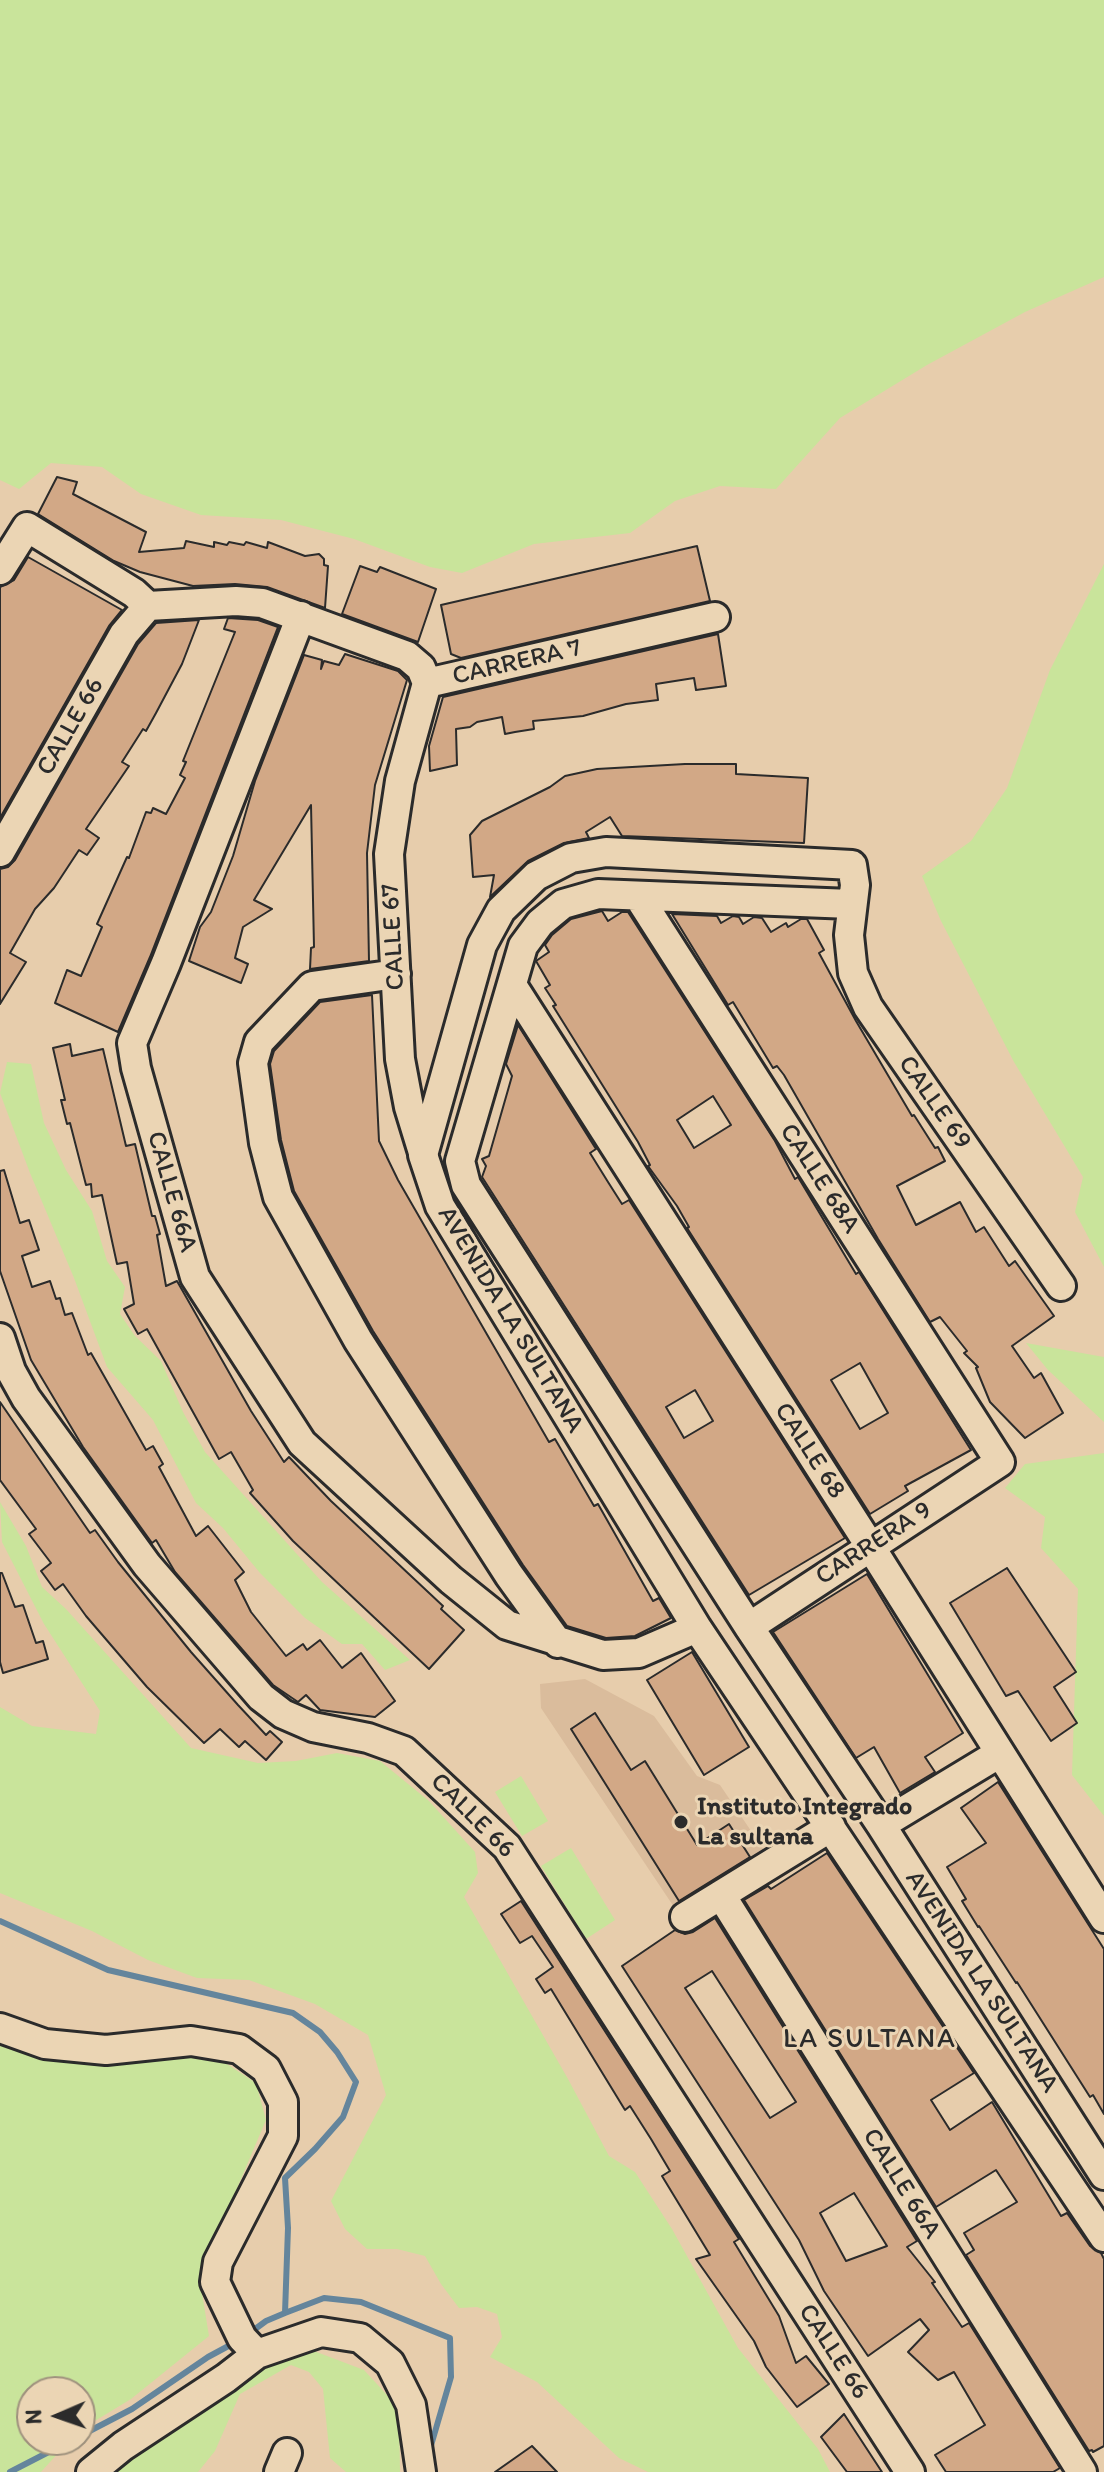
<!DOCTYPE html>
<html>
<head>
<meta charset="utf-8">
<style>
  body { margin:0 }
  #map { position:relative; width:1104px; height:2472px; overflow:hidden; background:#e7cdac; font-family:Itim,sans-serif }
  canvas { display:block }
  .north { position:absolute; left:16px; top:2376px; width:80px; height:80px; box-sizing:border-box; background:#ebd5b4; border:2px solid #9e917d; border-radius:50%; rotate:268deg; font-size:22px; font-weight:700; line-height:32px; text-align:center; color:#2b2b2b }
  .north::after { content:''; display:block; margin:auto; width:28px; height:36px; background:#2b2b2b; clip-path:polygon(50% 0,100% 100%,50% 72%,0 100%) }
</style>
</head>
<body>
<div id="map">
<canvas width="1104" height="2472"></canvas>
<div class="north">N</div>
</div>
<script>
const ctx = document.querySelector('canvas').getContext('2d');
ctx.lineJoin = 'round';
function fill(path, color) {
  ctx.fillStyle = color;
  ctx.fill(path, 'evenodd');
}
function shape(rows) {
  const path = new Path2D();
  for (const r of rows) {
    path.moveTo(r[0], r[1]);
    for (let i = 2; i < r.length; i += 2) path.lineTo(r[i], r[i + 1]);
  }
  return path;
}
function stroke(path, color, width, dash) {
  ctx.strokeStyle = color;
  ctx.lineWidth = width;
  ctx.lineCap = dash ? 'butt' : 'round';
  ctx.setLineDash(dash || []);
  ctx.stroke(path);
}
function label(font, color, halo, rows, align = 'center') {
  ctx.font = font + ' Itim,sans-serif';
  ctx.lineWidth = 6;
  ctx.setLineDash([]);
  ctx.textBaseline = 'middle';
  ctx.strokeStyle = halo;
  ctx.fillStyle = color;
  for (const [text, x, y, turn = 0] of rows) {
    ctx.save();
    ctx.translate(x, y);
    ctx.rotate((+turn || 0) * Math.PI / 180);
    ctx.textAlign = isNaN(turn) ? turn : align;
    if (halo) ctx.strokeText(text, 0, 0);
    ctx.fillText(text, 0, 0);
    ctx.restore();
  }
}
const built = shape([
  [585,1679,654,1716,697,1776,720,1785,770,1859,680,1916,541,1708,540,1684]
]);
const green = shape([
  [0,0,1104,0,1104,277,1025,312,927,365,840,418,776,489,720,486,675,501,630,533,534,544,462,573,430,567,354,539,281,520,201,515,141,494,102,467,51,463,19,489,0,480],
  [1104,564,1104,1267,1075,1212,1083,1177,1014,1062,941,921,922,876,971,841,1007,788,1050,670],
  [7,1062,31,1064,44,1123,66,1170,92,1211,107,1261,125,1287,120,1314,135,1336,161,1361,183,1412,205,1452,322,1582,410,1660,385,1670,362,1644,342,1644,305,1618,260,1573,223,1528,196,1503,153,1420,107,1367,74,1278,30,1173,0,1093],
  [1026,1343,1104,1357,1104,1422,1048,1370],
  [1104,1453,1104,1816,1072,1775,1078,1589,1041,1548,1045,1517,1005,1488,1025,1464],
  [0,1502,26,1546,42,1587,66,1609,191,1748,258,1763,296,1761,337,1753,380,1761,429,1801,475,1852,478,1873,464,1897,568,2079,609,2156,635,2172,672,2229,738,2348,818,2449,830,2472,648,2472,619,2458,537,2382,490,2357,502,2337,497,2314,477,2307,459,2308,441,2284,425,2256,397,2249,367,2249,345,2229,331,2201,386,2095,368,2035,315,2004,249,1980,197,1978,148,1960,92,1931,0,1893,0,1707,32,1726,96,1734,100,1711,44,1624,2,1542],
  [521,1776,548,1821,522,1836,495,1792],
  [571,1848,615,1920,586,1939,541,1866],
  [0,2033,66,2061,121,2061,195,2054,224,2062,256,2083,266,2120,210,2252,201,2287,209,2336,131,2399,80,2430,80,2392,32,2392,32,2440,70,2440,41,2472,0,2472],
  [306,2348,364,2370,399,2408,400,2472,346,2472,330,2458,323,2389,309,2372,291,2365,240,2394,215,2451,198,2472,111,2472,262,2368]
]);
const stream = shape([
  [0,1921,108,1970,293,2013,320,2032,337,2052,356,2082,343,2117,315,2149,285,2178,288,2228,285,2313,324,2298,361,2302,450,2338,451,2377,430,2449],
  [247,2335,266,2321,285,2313],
  [80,2436,132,2409,208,2357,234,2343],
  [10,2472,72,2440]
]);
const building = shape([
  [57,477,77,482,73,494,146,532,139,552,184,548,186,541,214,547,214,542,227,545,229,542,244,545,246,542,267,548,268,542,305,556,319,554,324,559,324,565,328,566,325,608,267,587,235,584,193,586,140,572,114,561,38,514,57,477],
  [697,546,710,601,461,658,451,654,441,605,697,546],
  [28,557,122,610,109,626,0,818,0,587,14,580,28,557],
  [360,566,377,572,380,567,436,589,418,642,342,614,360,566],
  [228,618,258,620,278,627,150,957,118,1032,55,1003,67,970,81,976,102,927,97,924,127,857,129,858,146,812,151,813,153,808,166,814,185,778,180,775,186,762,183,761,235,632,224,629,228,618],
  [199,620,182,664,156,713,146,731,143,729,122,762,129,766,86,829,99,838,87,855,79,850,54,888,35,909,10,953,26,962,0,1004,0,869,8,867,15,860,138,644,156,623,199,620],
  [718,634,726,686,696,690,694,678,656,684,658,700,626,704,583,716,533,721,534,729,515,732,505,734,502,717,477,722,470,727,456,729,457,765,430,771,429,746,443,697,718,634],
  [345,654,398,671,407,680,375,785,367,853,369,961,310,969,311,948,314,947,311,805,254,900,272,909,243,927,235,958,248,964,241,983,189,961,200,927,211,912,233,856,255,781,304,655,322,660,321,669,324,661,339,665,345,654],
  [685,764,736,764,736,774,808,778,804,843,622,836,610,817,586,832,589,838,564,843,528,861,490,897,494,875,473,877,470,835,482,821,550,787,565,776,597,769,685,764],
  [602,911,608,921,622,912,628,912,775,1141,795,1179,798,1177,856,1274,859,1272,971,1450,905,1486,908,1491,870,1514,687,1228,689,1227,677,1206,648,1166,650,1165,638,1142,553,1006,556,1005,545,988,550,985,536,961,549,952,545,945,552,935,571,919,602,911],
  [713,1096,731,1125,694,1148,677,1120,713,1096],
  [860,1363,888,1413,860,1429,831,1380,860,1363],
  [672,914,717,916,721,923,733,916,739,917,743,924,754,917,762,918,771,932,786,923,788,927,801,919,807,919,824,950,819,953,856,1021,912,1116,914,1115,935,1148,938,1147,945,1161,897,1186,916,1225,960,1202,976,1232,984,1227,1009,1266,1015,1261,1054,1316,1012,1346,1034,1378,1041,1373,1063,1413,1025,1438,990,1402,976,1368,978,1367,964,1353,967,1351,940,1317,930,1322,878,1239,784,1075,777,1066,773,1068,733,1002,728,1005,672,914],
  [372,995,379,1141,398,1180,549,1442,555,1439,594,1506,598,1504,653,1601,659,1598,671,1618,635,1636,606,1638,567,1626,523,1565,373,1331,294,1191,281,1140,270,1064,274,1051,320,1002,372,995],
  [518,1025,596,1149,590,1153,608,1182,622,1204,629,1200,845,1538,749,1595,482,1177,486,1166,482,1159,489,1156,512,1076,506,1064,518,1025],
  [695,1390,713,1421,684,1438,666,1407,695,1390],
  [70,1044,72,1056,103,1049,126,1146,135,1144,152,1216,155,1216,160,1234,157,1235,166,1286,177,1281,251,1411,284,1462,289,1457,331,1501,443,1606,441,1609,464,1630,429,1669,293,1541,250,1493,253,1490,231,1452,219,1459,147,1329,138,1334,124,1309,134,1304,127,1262,117,1264,102,1195,92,1197,91,1184,86,1185,70,1123,67,1124,61,1100,65,1100,53,1048,70,1044],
  [4,1170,20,1223,29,1220,39,1250,22,1256,32,1287,50,1281,56,1299,60,1298,65,1315,72,1313,88,1355,91,1353,146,1450,153,1446,163,1464,159,1467,196,1536,208,1526,244,1572,235,1580,251,1612,286,1656,303,1644,307,1650,320,1640,342,1668,361,1653,395,1701,375,1717,320,1710,306,1695,298,1702,273,1685,175,1572,156,1540,152,1543,83,1447,31,1360,0,1271,0,1171,4,1170],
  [0,1402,90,1533,95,1530,118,1562,191,1652,238,1705,266,1735,270,1731,282,1742,266,1760,245,1741,239,1747,220,1729,204,1743,147,1687,86,1616,63,1584,55,1590,41,1571,51,1563,29,1534,36,1529,0,1480,0,1402],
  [1007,1568,1076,1672,1054,1687,1077,1723,1051,1741,1018,1691,1006,1696,950,1603,1007,1568],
  [0,1573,2,1573,15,1607,23,1605,36,1643,43,1641,48,1659,3,1673,0,1662,0,1573],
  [867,1574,963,1733,925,1757,935,1772,900,1793,874,1747,856,1758,773,1632,867,1574],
  [692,1652,749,1747,704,1775,647,1680,692,1652],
  [595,1713,631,1770,645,1761,697,1845,729,1824,750,1857,679,1901,571,1729,595,1713],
  [998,1782,1104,1949,1104,2114,1093,2095,1090,2097,1017,1982,1016,1983,979,1926,978,1927,962,1901,966,1899,947,1867,986,1843,961,1808,998,1782],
  [827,1853,974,2073,931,2100,950,2130,992,2102,1061,2216,1067,2213,1090,2246,1101,2253,1104,2259,1104,2446,1093,2452,1092,2450,1089,2451,966,2255,974,2250,964,2233,1017,2202,996,2170,936,2207,744,1900,768,1886,771,1889,827,1853],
  [521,1901,739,2239,734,2242,779,2316,796,2363,806,2356,829,2384,797,2407,766,2367,754,2341,696,2259,710,2255,662,2176,670,2171,651,2139,630,2106,625,2110,551,1989,545,1993,536,1979,553,1967,532,1936,520,1943,501,1914,521,1901],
  [715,1918,917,2241,907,2247,935,2282,932,2283,962,2327,969,2323,1060,2468,1053,2472,946,2472,935,2455,985,2425,954,2372,938,2380,908,2352,929,2330,920,2319,868,2356,824,2291,799,2240,622,1966,675,1930,685,1934,693,1932,715,1918],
  [712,1971,796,2102,770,2118,685,1988,712,1971],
  [854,2193,887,2246,846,2261,820,2213,854,2193],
  [844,2414,882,2472,847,2472,821,2437,844,2414],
  [532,2446,557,2472,495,2472,532,2446]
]);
const minor = shape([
  [0,570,27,527,134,593,148,606],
  [148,606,236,601,262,603,407,656,421,668,427,683],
  [301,616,166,963,132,1043,136,1068,195,1277,302,1443,451,1580,507,1625,603,1655,639,1653,697,1628],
  [427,683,715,617],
  [0,852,124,634,148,606],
  [638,896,1000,1462,749,1627],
  [851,904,598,894,563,904,540,923,523,946,460,1161,466,1185,749,1627,881,1825,1104,2175],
  [396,974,312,986,259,1042,253,1063,264,1143,278,1197,358,1340,509,1575,558,1643],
  [512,985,870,1546,1104,1918],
  [424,1156,409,1107,400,1059,389,854,400,781,427,683],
  [1061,1286,868,1007,853,973,849,935,855,885,852,865,606,852,571,858,536,876,501,910,482,945,423,1155,440,1206,697,1628,1104,2237],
  [0,1338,11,1371,26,1398,147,1565,261,1697,283,1714,313,1727,368,1738,404,1751,507,1847,910,2472],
  [881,1825,1000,1753],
  [721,1895,1082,2472],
  [685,1917,831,1827],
  [0,2028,45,2044,106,2050,191,2041,239,2049,266,2069,283,2102,283,2136,218,2262,215,2282,242,2338,257,2354],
  [91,2472,123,2446,226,2378,257,2354,321,2332,360,2338,390,2363,411,2405,421,2472],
  [279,2472,287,2453]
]);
const markers = [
  [681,1822,8,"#2b2b2b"]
];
const streetNames = [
  ["CARRERA 7",517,663,-13],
  ["CALLE 66",71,727,-60],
  ["CALLE 67",394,937,-93],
  ["CALLE 69",934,1103,55],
  ["CALLE 68A",819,1179,57],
  ["CALLE 66A",171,1192,74],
  ["AVENIDA LA SULTANA",510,1320,59],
  ["CALLE 68",809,1451,57],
  ["CARRERA 9",874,1544,-33],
  ["CALLE 66",472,1816,45],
  ["AVENIDA LA SULTANA",981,1982,57],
  ["CALLE 66A",901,2184,58],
  ["CALLE 66",833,2352,57]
];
const poiNames = [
  ["Instituto Integrado",697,1807],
  ["La sultana",697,1837]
];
const neighbourhoodNames = [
  ["LA SULTANA",870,2040]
];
fill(built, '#dabc9c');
fill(green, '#c9e49b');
stroke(stream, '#64859c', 6);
fill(building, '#d2a886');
stroke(building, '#2b2b2b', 2);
stroke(minor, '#2b2b2b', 34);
stroke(minor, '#ebd5b4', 28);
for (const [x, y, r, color] of markers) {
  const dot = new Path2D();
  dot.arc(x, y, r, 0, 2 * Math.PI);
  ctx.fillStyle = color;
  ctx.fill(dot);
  stroke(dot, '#ebd5b4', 3);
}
label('26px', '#2b2b2b', '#ebd5b4', streetNames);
label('bold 26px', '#2b2b2b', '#ebd5b4', poiNames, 'left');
ctx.letterSpacing = '2px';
label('28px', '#2b2b2b', '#ebd5b4', neighbourhoodNames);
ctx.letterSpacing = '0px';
</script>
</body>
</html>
